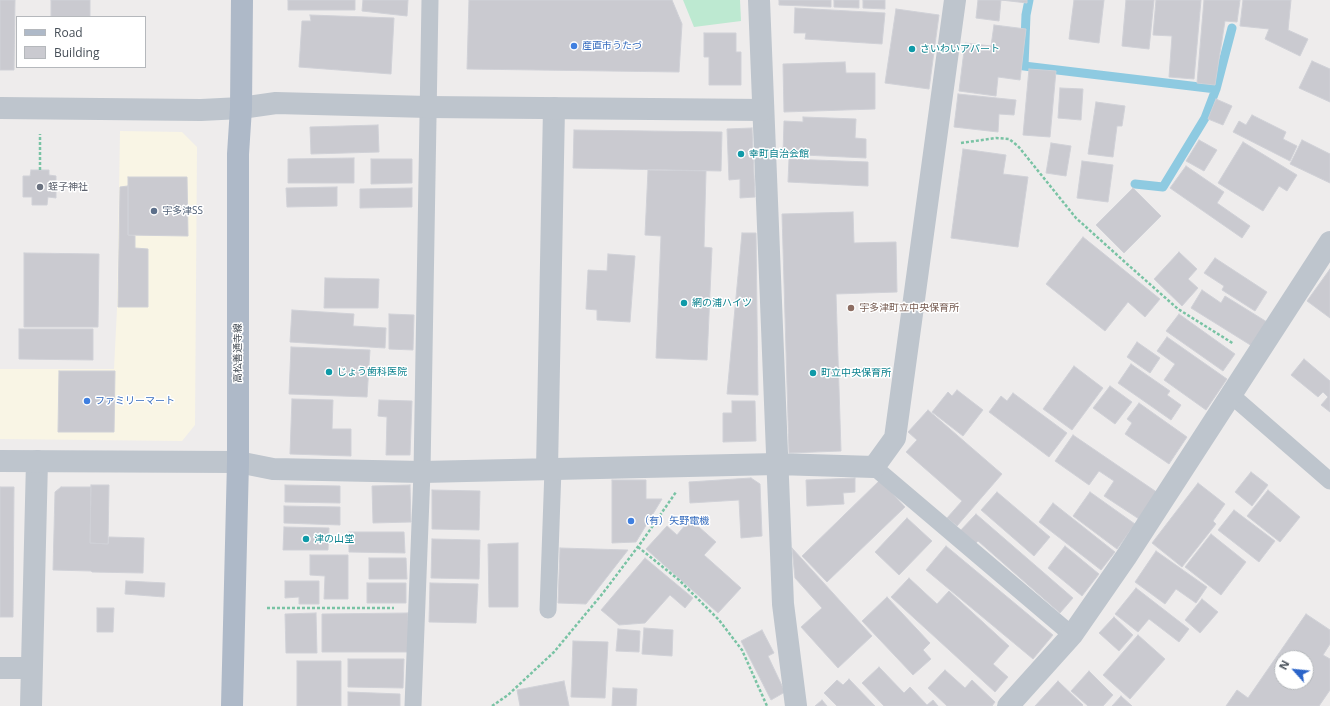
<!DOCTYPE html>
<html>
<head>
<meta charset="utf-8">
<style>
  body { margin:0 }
  #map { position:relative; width:1330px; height:706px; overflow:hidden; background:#eeecec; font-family:"Open Sans",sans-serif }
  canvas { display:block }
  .legend { position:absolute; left:16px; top:16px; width:130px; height:52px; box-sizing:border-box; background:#fff; border:1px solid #b5b8bc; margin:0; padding:5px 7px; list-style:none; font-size:12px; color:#464e57 }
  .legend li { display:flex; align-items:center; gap:8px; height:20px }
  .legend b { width:20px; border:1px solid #b5b8bc }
  .north { position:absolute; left:1274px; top:650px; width:40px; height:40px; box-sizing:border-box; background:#fff; border:1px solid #b5b8bc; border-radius:50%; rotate:297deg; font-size:11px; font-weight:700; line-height:16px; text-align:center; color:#464e57 }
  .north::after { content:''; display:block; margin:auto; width:14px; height:18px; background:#2b64c9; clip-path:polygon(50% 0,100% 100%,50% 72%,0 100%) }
</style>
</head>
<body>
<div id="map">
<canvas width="1330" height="706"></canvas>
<ul class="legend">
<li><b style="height:5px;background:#aeb9c8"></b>Road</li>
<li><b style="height:11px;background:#cacad0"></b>Building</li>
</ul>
<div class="north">N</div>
</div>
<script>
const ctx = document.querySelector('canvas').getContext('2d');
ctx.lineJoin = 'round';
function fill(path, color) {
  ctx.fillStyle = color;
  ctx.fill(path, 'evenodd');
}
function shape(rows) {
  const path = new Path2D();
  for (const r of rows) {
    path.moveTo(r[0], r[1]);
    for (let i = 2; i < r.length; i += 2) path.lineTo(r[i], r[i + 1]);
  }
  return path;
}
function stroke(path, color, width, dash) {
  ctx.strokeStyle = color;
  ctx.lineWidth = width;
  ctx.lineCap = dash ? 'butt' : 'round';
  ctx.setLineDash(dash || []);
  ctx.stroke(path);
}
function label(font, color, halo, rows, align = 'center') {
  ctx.font = font + ' "Open Sans","Noto Sans JP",sans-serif';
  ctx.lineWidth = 3;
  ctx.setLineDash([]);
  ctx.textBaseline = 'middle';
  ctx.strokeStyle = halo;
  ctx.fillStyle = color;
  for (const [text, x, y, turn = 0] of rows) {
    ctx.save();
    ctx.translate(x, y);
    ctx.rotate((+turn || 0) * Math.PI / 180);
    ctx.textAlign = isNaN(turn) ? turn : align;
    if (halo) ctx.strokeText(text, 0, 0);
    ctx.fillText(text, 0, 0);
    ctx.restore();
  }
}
const commercial = shape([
  [120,131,182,132,197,147,195,425,182,441,0,439,0,369,114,369,117,309]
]);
const green = shape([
  [683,0,740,0,741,21,694,27]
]);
const stream = shape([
  [1029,0,1026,15,1024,66,1216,89,1232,28],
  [1135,184,1163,187,1205,118,1216,89]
]);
const building = shape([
  [0,0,15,0,14,70,0,70,0,0],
  [51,0,90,0,90,17,51,17,51,0],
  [288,0,355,0,355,10,288,10,288,0],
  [363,0,408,0,407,16,362,11,363,0],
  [469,0,672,0,682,24,679,72,467,69,469,0],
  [779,0,831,0,831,7,779,5,779,0],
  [834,0,859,0,859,8,834,7,834,0],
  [863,0,885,0,885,9,863,8,863,0],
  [978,0,1027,0,1027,3,1001,0,999,21,976,18,978,0],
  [1074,0,1104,0,1099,43,1069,39,1074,0],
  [1126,0,1154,0,1149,49,1122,46,1126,0],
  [1156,0,1201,0,1194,79,1169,77,1172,36,1153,35,1156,0],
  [1204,0,1240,0,1237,22,1225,21,1215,85,1197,83,1204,0],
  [1243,0,1291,0,1288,30,1308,39,1300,56,1265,39,1269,29,1240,26,1243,0],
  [795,8,885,13,882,44,805,39,806,33,794,33,795,8],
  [896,9,939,15,929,89,885,83,896,9],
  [310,15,394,18,391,74,299,67,302,21,311,21,310,15],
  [994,25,1026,29,1020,80,998,77,996,96,959,91,965,43,991,46,994,25],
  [704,33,736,33,736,52,741,52,741,85,709,85,709,57,704,57,704,33],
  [1312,61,1330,69,1330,102,1299,88,1312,61],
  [845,62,846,73,875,73,875,109,784,112,783,64,845,62],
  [1029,69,1056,71,1050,137,1023,135,1029,69],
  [1060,88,1083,89,1081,120,1058,118,1060,88],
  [958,94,1016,100,1014,115,999,114,998,132,954,127,958,94],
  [1216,99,1232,106,1223,125,1208,119,1216,99],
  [1096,102,1125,106,1122,126,1117,126,1113,157,1088,154,1096,102],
  [1252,115,1286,132,1283,139,1297,146,1290,161,1233,132,1239,121,1246,125,1252,115],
  [803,117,856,119,855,138,866,139,866,158,783,154,784,121,803,122,803,117],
  [378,125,379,152,311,154,310,127,378,125],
  [752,128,755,197,740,198,740,179,729,180,727,129,752,128],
  [574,130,722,132,721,171,573,168,574,130],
  [1199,140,1217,150,1204,171,1186,161,1199,140],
  [1302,140,1330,154,1330,183,1290,164,1302,140],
  [1243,142,1297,175,1287,191,1279,186,1263,211,1218,183,1243,142],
  [1051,143,1071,146,1066,176,1046,173,1051,143],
  [963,149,1006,155,1003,174,1028,177,1018,247,951,238,963,149],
  [354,158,354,183,288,183,288,159,354,158],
  [371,159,412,159,412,183,371,184,371,159],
  [789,159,868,162,868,186,788,182,789,159],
  [1082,161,1113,165,1108,202,1077,198,1082,161],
  [1186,166,1224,192,1217,203,1250,226,1242,238,1170,188,1186,166],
  [31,170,49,170,49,175,56,176,56,198,48,197,47,205,32,205,32,197,23,197,23,176,30,176,31,170],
  [648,170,706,171,704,247,712,248,707,360,656,358,661,236,645,235,648,170],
  [128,177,187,177,188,236,128,235,128,177],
  [128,186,128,235,135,236,135,248,148,249,148,307,118,307,120,187,128,186],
  [337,187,337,206,287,207,286,188,337,187],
  [412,188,412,207,360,208,360,189,412,188],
  [1133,188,1161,216,1124,253,1096,225,1133,188],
  [853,212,854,243,896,242,897,292,836,294,841,451,789,453,782,214,853,212],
  [742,233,756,233,758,395,727,394,742,233],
  [1083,237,1160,299,1145,317,1128,302,1105,331,1046,284,1083,237],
  [1179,252,1197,269,1188,279,1198,288,1182,306,1154,279,1179,252],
  [24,253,99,254,98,327,24,327,24,253],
  [608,254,635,256,630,322,597,320,597,310,586,309,588,270,607,271,608,254],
  [1215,258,1267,292,1255,311,1222,290,1224,286,1204,273,1215,258],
  [1330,269,1330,318,1307,301,1330,269],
  [325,278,379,279,378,308,324,308,325,278],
  [1202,290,1221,303,1225,296,1267,322,1252,346,1191,308,1202,290],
  [292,310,354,314,353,326,386,328,385,348,290,342,292,310],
  [389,314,414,315,413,350,389,349,389,314],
  [1179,314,1235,354,1223,371,1166,331,1179,314],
  [19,329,93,329,93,360,19,359,19,329],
  [1167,337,1227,379,1206,410,1164,380,1175,364,1157,351,1167,337],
  [1137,342,1160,358,1150,373,1127,357,1137,342],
  [291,347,370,350,367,397,289,394,291,347],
  [1304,359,1330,381,1330,412,1321,405,1328,397,1323,392,1318,397,1291,375,1304,359],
  [1131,364,1170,391,1167,395,1181,405,1171,420,1118,383,1131,364],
  [1074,366,1103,388,1072,430,1043,409,1074,366],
  [59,371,115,371,114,432,58,432,59,371],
  [1110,386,1132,402,1115,424,1093,408,1110,386],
  [957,390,983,410,963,436,932,412,948,392,952,396,957,390],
  [1013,393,1067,433,1049,457,989,412,1001,396,1007,401,1013,393],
  [292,399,333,400,332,429,351,429,351,456,290,454,292,399],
  [379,400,412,401,410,455,386,455,387,417,378,416,379,400],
  [732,401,755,401,756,441,723,442,723,413,732,413,732,401],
  [1139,403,1187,437,1169,464,1125,434,1132,423,1127,419,1139,403],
  [928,410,1002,474,957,526,947,518,962,501,906,452,917,440,908,432,928,410],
  [1073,435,1158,493,1139,519,1104,496,1114,481,1099,471,1089,485,1055,461,1073,435],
  [1251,472,1268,485,1252,506,1235,492,1251,472],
  [751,478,760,484,762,536,741,538,739,500,690,503,689,482,751,478],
  [855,478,855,492,843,493,844,504,807,506,806,480,855,478],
  [612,480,646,480,646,499,662,499,636,542,612,543,612,480],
  [880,480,905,507,827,582,802,556,880,480],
  [1198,483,1225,504,1213,521,1216,524,1182,567,1152,543,1198,483],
  [91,485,109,485,108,544,90,543,91,485],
  [285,485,340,486,340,503,285,502,285,485],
  [410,485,411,522,373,523,372,486,410,485],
  [0,487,14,487,13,617,0,617,0,487],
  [61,487,91,487,90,543,108,544,109,537,144,538,143,573,92,572,91,571,53,570,55,492,61,487],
  [432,490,480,491,479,530,432,529,432,490],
  [1268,490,1300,517,1280,542,1247,516,1268,490],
  [997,492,1050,537,1034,556,981,510,997,492],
  [1090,492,1135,524,1117,549,1073,516,1090,492],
  [1053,503,1115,552,1101,570,1039,522,1053,503],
  [284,506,340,507,340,525,284,523,284,506],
  [1234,510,1275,541,1259,562,1218,530,1234,510],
  [976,514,1073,598,1060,613,978,541,974,545,959,532,976,514],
  [907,518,932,541,899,575,875,552,907,518],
  [690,519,716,542,704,555,741,588,718,613,646,549,667,526,677,535,690,519],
  [284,527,329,528,328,550,283,550,284,527],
  [349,532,404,532,405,553,349,552,349,532],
  [1211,534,1246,562,1221,595,1185,567,1211,534],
  [432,539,480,540,479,579,431,578,432,539],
  [518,543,518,607,489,607,488,544,518,543],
  [946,546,1053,635,1033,659,926,570,946,546],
  [1065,546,1099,574,1082,596,1048,568,1065,546],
  [560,548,628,550,586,604,558,603,560,548],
  [792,548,872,636,838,668,801,627,822,608,795,578,792,548],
  [1156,551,1207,587,1196,603,1176,589,1165,604,1135,582,1156,551],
  [310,555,348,555,348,599,324,599,325,576,310,575,310,555],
  [369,558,406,558,407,579,369,579,369,558],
  [645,558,693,598,685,608,670,595,645,623,619,625,601,610,645,558],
  [909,578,937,604,949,591,1009,646,993,664,1008,677,995,692,891,597,909,578],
  [126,581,165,583,164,597,125,594,126,581],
  [285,581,319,581,319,604,299,604,299,597,285,598,285,581],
  [367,583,406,583,406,603,367,603,367,583],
  [430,583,478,584,476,623,429,622,430,583],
  [1136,588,1189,629,1179,642,1149,619,1138,632,1115,614,1136,588],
  [887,597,930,643,923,650,931,659,913,675,862,621,887,597],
  [1202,599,1218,612,1200,633,1185,620,1202,599],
  [97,608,114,608,113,632,97,632,97,608],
  [316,613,317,653,286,653,285,614,316,613],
  [408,613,409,652,322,652,322,614,408,613],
  [1306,614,1330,630,1330,644,1323,655,1330,659,1330,690,1319,706,1226,706,1237,690,1248,698,1306,614],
  [1282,658,1306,658,1306,682,1282,682,1282,658],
  [1114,617,1133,635,1119,651,1099,633,1114,617],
  [644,628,673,630,672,656,642,654,644,628],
  [618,629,640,631,639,652,616,651,618,629],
  [762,630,774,653,768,656,785,692,771,700,741,641,762,630],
  [1138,635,1165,659,1130,699,1103,675,1138,635],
  [573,641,608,642,605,698,571,697,573,641],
  [348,659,404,659,403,688,348,687,348,659],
  [297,661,341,661,341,706,297,706,297,661],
  [879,667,904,693,910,687,927,705,933,700,938,706,884,706,862,683,879,667],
  [945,670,965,688,972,680,995,702,992,706,947,706,928,688,945,670],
  [1089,671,1113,695,1103,706,1088,706,1071,691,1089,671],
  [849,679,875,706,837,706,824,693,837,680,843,685,849,679],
  [564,681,569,706,520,706,517,690,564,681],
  [1058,681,1083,705,1082,706,1035,706,1058,681],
  [613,688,637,689,636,706,612,706,613,688],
  [348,692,400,694,400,706,348,706,348,692],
  [1121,696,1132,706,1112,706,1121,696],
  [822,700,827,706,815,706,822,700]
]);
const path = shape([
  [961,143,996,138,1009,139,1018,146,1076,218,1126,263,1178,309,1234,344],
  [40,170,40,134],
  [638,547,679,580,719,620,742,650,767,706],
  [267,608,394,608],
  [492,706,508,695,554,652,603,593,643,540,676,492]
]);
const service = shape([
  [1231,395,1330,481],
  [874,467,1072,635],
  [548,610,553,469],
  [413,706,422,472,430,0]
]);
const minor = shape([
  [759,0,783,604,796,706],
  [238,462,273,469,422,472,777,464,874,467,895,438,955,0],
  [547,469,554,108],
  [0,668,31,668],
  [31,706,37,461],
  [1008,706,1072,635,1126,557,1330,242]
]);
const tertiary = shape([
  [0,108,201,110,241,108,276,103,428,107,763,110],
  [0,461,238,462]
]);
const primary = shape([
  [232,706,238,462,238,154,241,108,242,0]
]);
const markers = [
  [574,46,4,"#3f7fe0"],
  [912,49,4,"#0f9aa8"],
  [741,154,4,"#0f9aa8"],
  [40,187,4,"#6b7280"],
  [154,211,4,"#5c6f8a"],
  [684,303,4,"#0f9aa8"],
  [851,308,4,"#8d6e63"],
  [329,372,4,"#0f9aa8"],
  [813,373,4,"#0f9aa8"],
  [87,401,4,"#3f7fe0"],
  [631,521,4,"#3f7fe0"],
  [306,539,4,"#0f9aa8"]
];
const shopNames = [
  ["産直市うたづ",582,46],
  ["ファミリーマート",95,401],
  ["（有）矢野電機",639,521]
];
const cultureNames = [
  ["さいわいアパート",920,49],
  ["幸町自治会館",749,154],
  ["網の浦ハイツ",692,303],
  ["じょう歯科医院",337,372],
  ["町立中央保育所",821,373],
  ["津の山堂",314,539]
];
const worshipNames = [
  ["蛭子神社",48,187]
];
const serviceNames = [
  ["宇多津SS",162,211]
];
const educationNames = [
  ["宇多津町立中央保育所",859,308]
];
const streetNames = [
  ["高松善通寺線",238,353,-90]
];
fill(commercial, '#f9f5e5');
fill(green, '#bde9d1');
stroke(stream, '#8ecae1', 9);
fill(building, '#cacad0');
stroke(building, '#d0d1d7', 1);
stroke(path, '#79c3a4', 2.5, [3, 2]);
stroke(service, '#bec5cd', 17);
stroke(minor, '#bec5cd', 22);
stroke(tertiary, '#bec5cd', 22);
stroke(primary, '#aeb9c8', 22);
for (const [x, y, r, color] of markers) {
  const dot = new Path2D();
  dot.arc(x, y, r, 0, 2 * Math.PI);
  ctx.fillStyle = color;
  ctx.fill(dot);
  stroke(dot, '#fff', 1.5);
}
label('10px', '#366cbe', '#fff', shopNames, 'left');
label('10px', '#0d838f', '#fff', cultureNames, 'left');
label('10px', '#5b616d', '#fff', worshipNames, 'left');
label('10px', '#4e5e75', '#fff', serviceNames, 'left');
label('10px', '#785e54', '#fff', educationNames, 'left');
label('10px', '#464e57', '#fff', streetNames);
</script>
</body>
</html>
